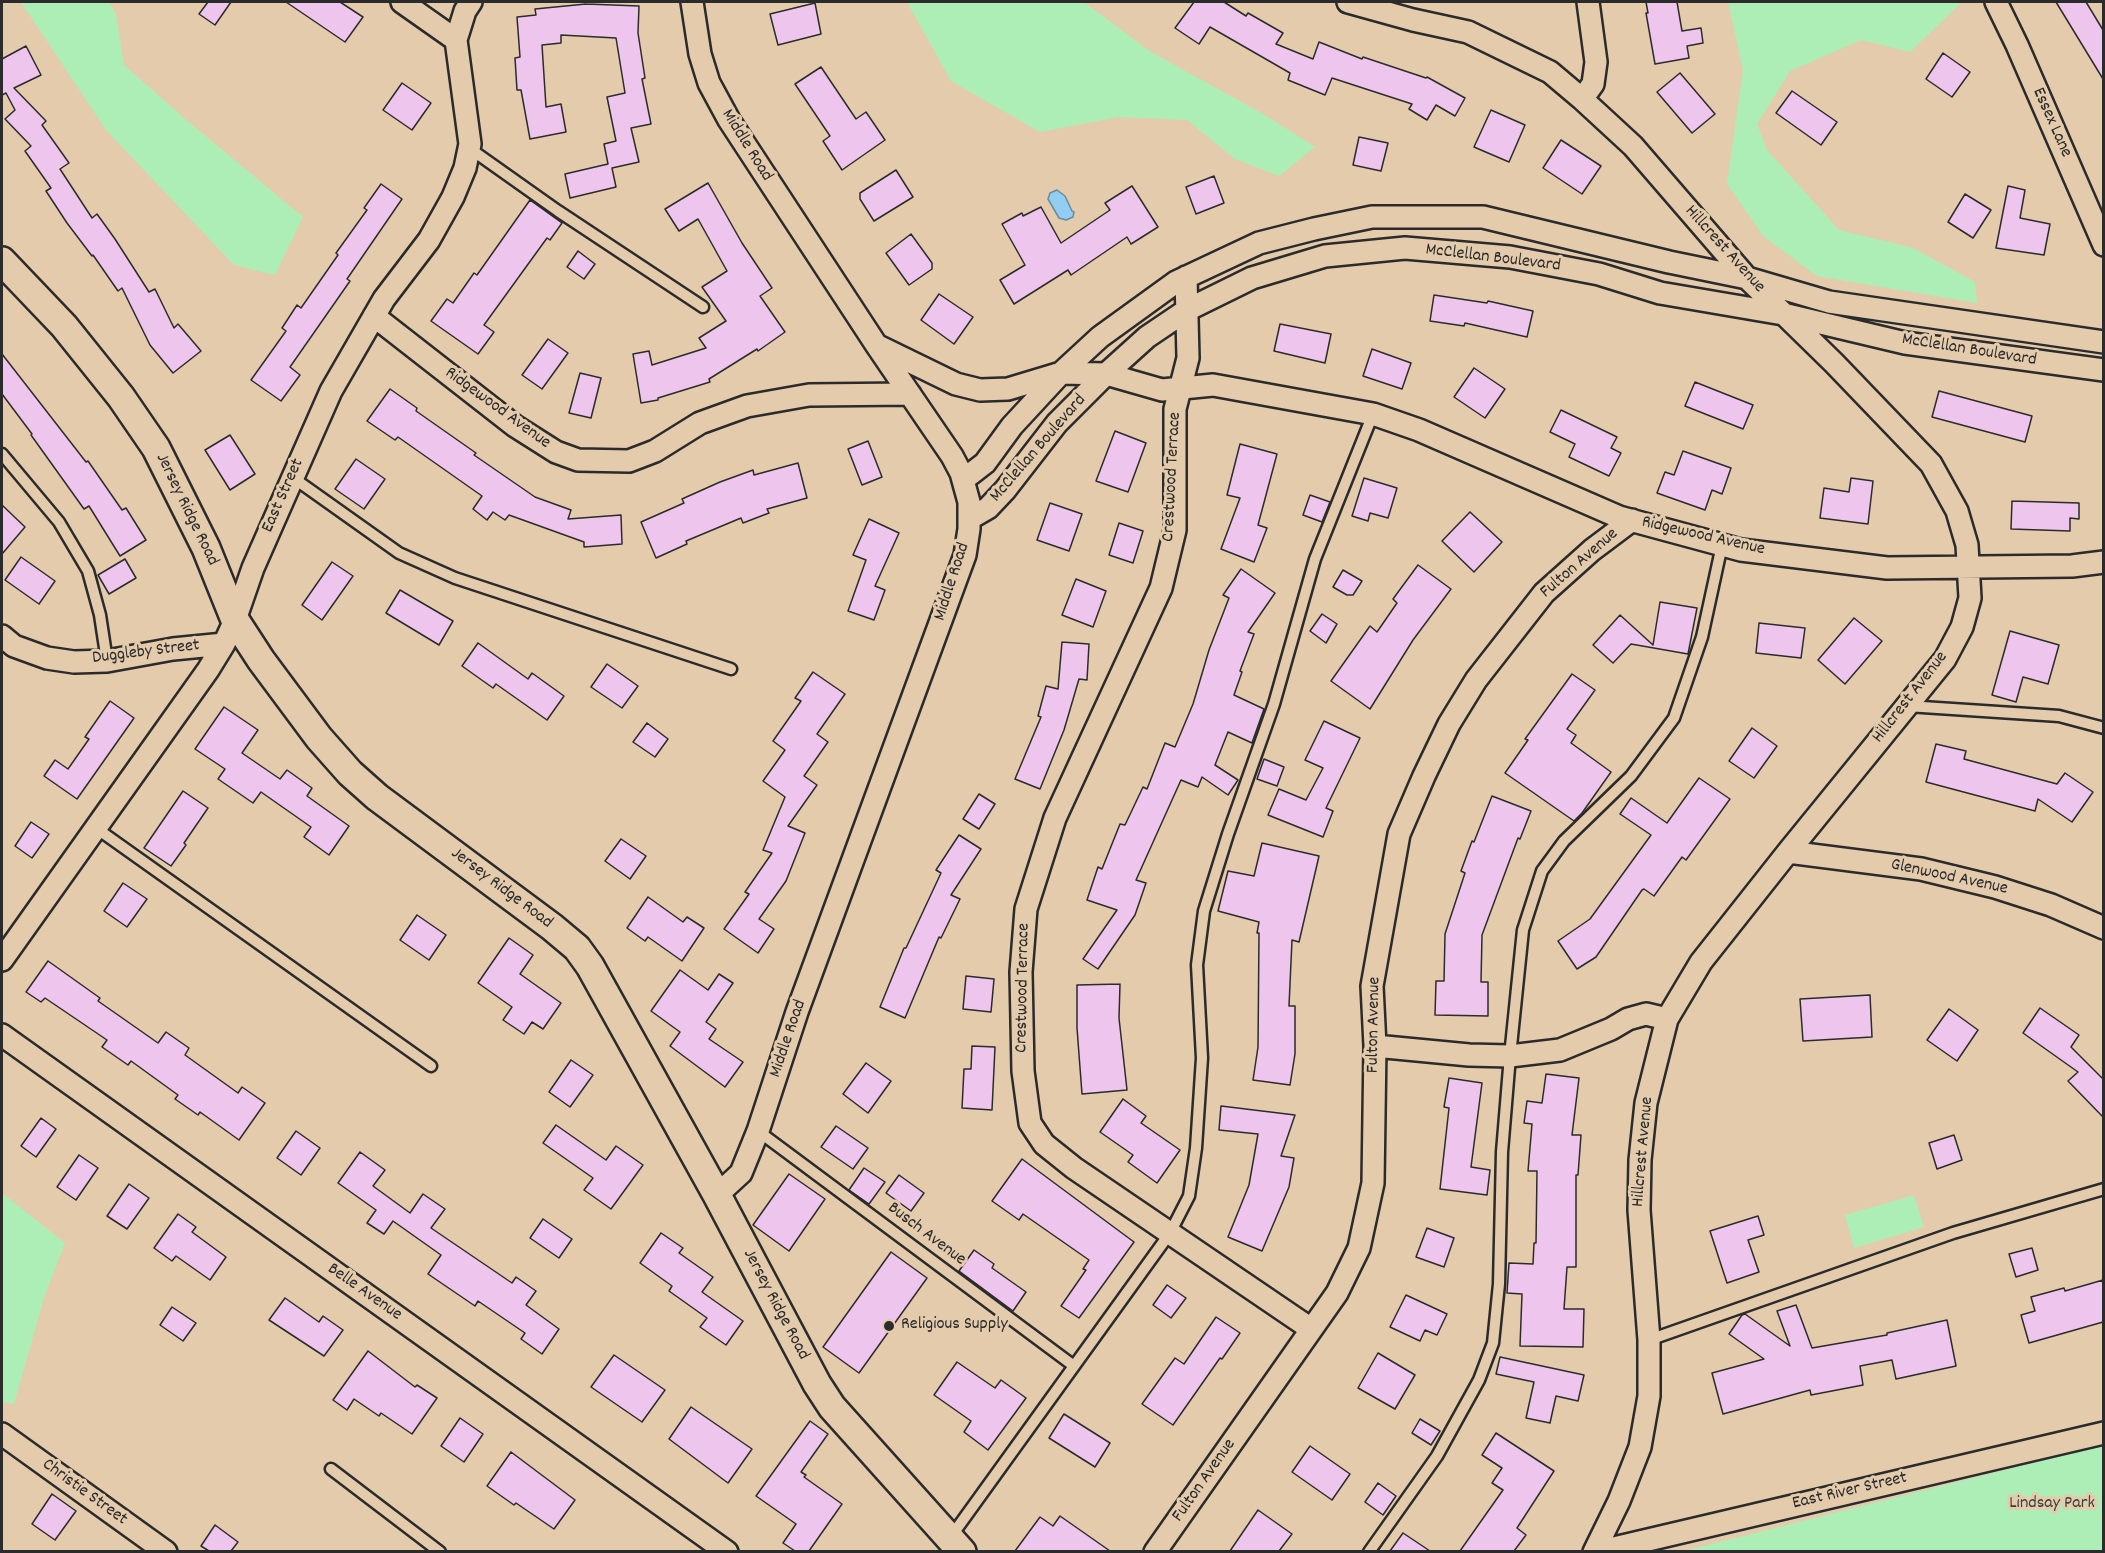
<!DOCTYPE html>
<html>
<head>
<meta charset="utf-8">
<style>
  body { margin:0 }
  #map { position:relative; width:2105px; height:1553px; overflow:hidden; background:#e4cbac; font-family:Dekko,sans-serif }
  canvas { display:block }
  .frame { position:absolute; inset:0; border:3px solid #2b2b2b; pointer-events:none }
</style>
</head>
<body>
<div id="map">
<canvas width="2105" height="1553"></canvas>
<div class="frame"></div>
</div>
<script>
const ctx = document.querySelector('canvas').getContext('2d');
ctx.lineJoin = 'round';
function fill(path, color) {
  ctx.fillStyle = color;
  ctx.fill(path, 'evenodd');
}
function shape(rows) {
  const path = new Path2D();
  for (const r of rows) {
    path.moveTo(r[0], r[1]);
    for (let i = 2; i < r.length; i += 2) path.lineTo(r[i], r[i + 1]);
  }
  return path;
}
function stroke(path, color, width, dash) {
  ctx.strokeStyle = color;
  ctx.lineWidth = width;
  ctx.lineCap = dash ? 'butt' : 'round';
  ctx.setLineDash(dash || []);
  ctx.stroke(path);
}
function label(font, color, halo, rows, align = 'center') {
  ctx.font = font + ' Dekko,sans-serif';
  ctx.lineWidth = 6;
  ctx.setLineDash([]);
  ctx.textBaseline = 'middle';
  ctx.strokeStyle = halo;
  ctx.fillStyle = color;
  for (const [text, x, y, turn = 0] of rows) {
    ctx.save();
    ctx.translate(x, y);
    ctx.rotate((+turn || 0) * Math.PI / 180);
    ctx.textAlign = isNaN(turn) ? turn : align;
    if (halo) ctx.strokeText(text, 0, 0);
    ctx.fillText(text, 0, 0);
    ctx.restore();
  }
}
const green = shape([
  [21,2,109,2,116,14,124,65,184,118,303,217,275,275,234,265,106,130],
  [907,2,1084,2,1151,52,1265,115,1315,147,1279,176,1235,159,1187,120,1119,117,1040,132,951,81],
  [1728,2,1962,2,1910,52,1861,40,1790,71,1757,124,1767,150,1839,230,1913,248,1975,282,1977,303,1817,276,1764,237,1727,184,1743,70],
  [2,1193,65,1243,44,1298,14,1404,2,1402],
  [1914,1195,1924,1227,1854,1248,1845,1215],
  [2103,1445,2103,1551,1684,1551]
]);
const water = shape([
  [1057,190,1065,196,1072,211,1074,212,1073,217,1066,220,1059,218,1048,199,1050,193,1057,190]
]);
const building = shape([
  [208,2,231,2,215,25,199,14,208,2],
  [286,2,340,2,363,17,345,42,286,2],
  [1194,2,1224,2,1246,16,1248,13,1283,33,1276,44,1313,59,1319,42,1362,59,1363,57,1426,78,1427,77,1465,98,1455,116,1436,105,1427,120,1409,109,1412,104,1332,78,1325,95,1288,80,1290,73,1210,27,1199,44,1175,28,1194,2],
  [1646,2,1677,2,1682,31,1701,28,1703,43,1687,46,1689,58,1655,64,1646,13,1648,13,1646,2],
  [2056,2,2086,2,2103,30,2103,79,2056,2],
  [815,3,821,34,778,45,770,14,815,3],
  [586,4,639,6,638,33,645,78,642,79,651,124,631,128,639,162,612,168,616,187,570,198,565,174,608,164,604,144,616,141,607,97,625,93,616,38,561,35,561,43,542,45,546,107,561,104,566,132,530,139,521,90,517,90,515,58,520,57,517,17,536,15,535,9,586,4],
  [26,46,41,75,14,88,46,121,42,125,69,163,60,169,92,218,97,214,115,239,149,292,155,289,174,328,178,324,201,351,173,373,150,345,122,288,118,291,93,255,92,256,67,223,46,191,51,188,25,151,31,146,5,119,15,110,6,93,2,95,2,59,26,46],
  [1943,53,1970,72,1952,97,1926,79,1943,53],
  [821,67,856,119,866,112,885,140,842,170,823,141,830,136,795,84,821,67],
  [1680,73,1715,114,1692,133,1657,92,1680,73],
  [402,83,431,103,412,130,383,110,402,83],
  [1792,91,1837,122,1821,145,1776,113,1792,91],
  [1491,110,1525,125,1509,162,1474,147,1491,110],
  [1359,137,1388,143,1381,171,1353,165,1359,137],
  [1561,140,1601,166,1582,194,1543,168,1561,140],
  [896,170,913,197,874,221,860,199,860,193,896,170],
  [1214,176,1224,203,1196,214,1186,187,1214,176],
  [708,183,742,243,772,288,760,296,785,332,758,351,757,349,709,379,710,382,658,398,658,400,641,403,633,354,649,351,652,365,706,348,699,338,726,321,702,287,727,271,698,219,679,231,665,209,708,183],
  [381,184,402,199,347,279,350,281,290,367,300,375,281,401,251,380,286,331,282,328,297,305,301,308,338,255,336,253,367,210,364,208,381,184],
  [1132,186,1158,227,1131,244,1127,237,1071,275,1068,270,1014,304,1000,280,1025,265,1002,224,1022,213,1023,216,1041,207,1061,243,1110,210,1105,203,1132,186],
  [2008,186,2025,190,2020,218,2050,224,2044,255,1996,248,2008,186],
  [1965,194,1991,210,1973,238,1948,222,1965,194],
  [530,200,562,223,550,240,547,238,484,325,494,332,478,354,431,321,447,299,453,303,474,273,477,275,530,200],
  [911,234,932,263,932,269,909,285,886,253,911,234],
  [578,251,595,264,584,279,567,267,578,251],
  [939,294,973,317,954,344,921,320,939,294],
  [1434,295,1487,303,1488,301,1533,311,1527,337,1465,323,1464,326,1430,321,1434,295],
  [1280,324,1331,334,1325,363,1274,351,1280,324],
  [548,339,568,353,542,389,522,375,548,339],
  [1372,349,1411,363,1402,389,1363,376,1372,349],
  [2,354,86,462,88,461,122,510,126,508,146,540,120,556,89,506,84,509,31,435,32,434,2,394,2,354],
  [1474,368,1505,389,1485,418,1454,397,1474,368],
  [580,373,601,378,591,418,569,413,580,373],
  [1695,382,1753,405,1743,429,1685,406,1695,382],
  [390,389,417,408,416,411,476,453,474,455,535,497,571,510,568,519,621,515,622,544,584,547,584,542,509,515,505,520,493,512,487,520,473,509,482,496,398,437,395,440,367,421,390,389],
  [1939,391,2032,416,2025,442,1932,417,1939,391],
  [1561,410,1617,437,1611,448,1621,453,1609,476,1569,457,1575,444,1550,432,1561,410],
  [1115,431,1146,443,1128,492,1096,481,1115,431],
  [230,435,255,474,230,490,205,450,230,435],
  [868,441,882,477,862,485,848,449,868,441],
  [1240,444,1277,454,1258,525,1267,528,1254,562,1221,549,1240,498,1227,495,1240,444],
  [1683,451,1731,468,1722,494,1712,490,1705,510,1657,493,1665,472,1674,475,1683,451],
  [356,459,385,479,364,509,335,489,356,459],
  [798,463,807,498,767,509,769,513,743,523,741,518,686,541,687,544,656,558,641,522,684,503,682,499,720,482,753,470,754,475,798,463],
  [1364,478,1397,488,1388,518,1370,513,1368,521,1352,516,1364,478],
  [1851,478,1873,481,1868,524,1820,518,1824,488,1849,492,1851,478],
  [1310,495,1330,502,1322,522,1303,515,1310,495],
  [2012,501,2079,503,2079,519,2070,518,2070,531,2011,529,2012,501],
  [1050,503,1082,514,1069,551,1037,540,1050,503],
  [2,505,25,527,2,554,2,505],
  [1470,512,1502,542,1474,572,1442,541,1470,512],
  [869,519,899,533,875,586,885,590,874,620,848,611,866,560,853,555,869,519],
  [1119,523,1143,531,1133,563,1109,555,1119,523],
  [21,557,55,581,39,604,5,580,21,557],
  [125,559,136,578,109,594,98,575,125,559],
  [332,562,353,576,322,620,302,605,332,562],
  [1418,565,1451,589,1413,640,1370,709,1331,681,1370,626,1377,632,1397,603,1393,599,1418,565],
  [1241,569,1275,593,1248,632,1254,634,1240,671,1242,672,1234,695,1264,709,1253,740,1252,743,1228,732,1215,765,1238,780,1228,795,1202,777,1198,787,1181,780,1136,880,1146,883,1135,915,1098,969,1083,959,1117,910,1087,900,1098,867,1102,869,1120,824,1125,825,1143,787,1147,789,1165,743,1175,747,1193,704,1209,650,1229,598,1223,595,1241,569],
  [1343,570,1362,581,1353,595,1347,595,1333,587,1343,570],
  [1076,579,1106,591,1093,627,1062,615,1076,579],
  [400,590,453,621,439,645,386,613,400,590],
  [1660,602,1697,608,1688,654,1631,644,1613,663,1593,645,1620,615,1653,645,1660,602],
  [1322,614,1337,624,1326,643,1310,631,1322,614],
  [1854,618,1882,641,1845,684,1818,660,1854,618],
  [1759,623,1805,628,1801,658,1756,653,1759,623],
  [2010,631,2059,645,2048,684,2023,677,2016,702,1992,695,2010,631],
  [1062,642,1089,644,1087,680,1079,679,1064,730,1040,789,1015,779,1041,717,1038,716,1046,686,1058,689,1062,642],
  [478,643,528,679,532,673,564,696,547,720,496,684,493,688,462,666,478,643],
  [607,664,638,686,622,708,591,687,607,664],
  [813,672,845,694,817,734,828,742,804,776,817,785,788,826,805,833,786,881,759,919,774,929,758,953,724,929,749,894,745,892,772,853,763,850,785,797,763,781,785,750,773,741,801,701,795,698,813,672],
  [1572,674,1595,690,1567,729,1576,735,1571,743,1611,772,1582,813,1574,821,1505,773,1528,740,1525,739,1572,674],
  [110,701,134,718,77,799,44,776,55,760,68,769,89,739,85,737,110,701],
  [224,707,258,730,242,753,280,779,287,770,312,788,307,796,349,826,329,855,304,837,311,827,261,792,253,803,218,779,225,769,195,749,224,707],
  [1324,721,1360,738,1326,808,1333,811,1323,837,1268,815,1279,789,1306,800,1323,768,1305,760,1324,721],
  [647,723,668,739,655,757,633,742,647,723],
  [1752,728,1777,746,1754,778,1729,761,1752,728],
  [1936,744,1966,751,1964,759,2057,784,2065,773,2093,792,2072,822,2038,799,2035,811,1926,782,1936,744],
  [1264,759,1284,767,1277,786,1257,779,1264,759],
  [1699,778,1730,799,1686,860,1682,857,1654,896,1644,889,1642,890,1596,957,1577,969,1558,941,1590,919,1651,835,1620,814,1631,798,1667,823,1699,778],
  [183,791,208,808,184,843,186,845,171,866,144,848,183,791],
  [979,794,995,804,979,829,963,819,979,794],
  [1492,796,1531,811,1520,839,1518,838,1482,935,1481,982,1488,982,1488,1016,1435,1015,1436,981,1444,981,1445,934,1465,873,1461,871,1472,841,1474,842,1492,796],
  [31,822,49,834,32,858,15,846,31,822],
  [959,835,981,849,951,895,960,899,941,938,939,937,905,1018,880,1007,904,948,906,948,941,873,936,870,959,835],
  [621,839,646,856,630,879,605,861,621,839],
  [1262,843,1319,856,1299,942,1292,940,1289,1006,1295,1006,1295,1054,1290,1085,1253,1080,1258,1047,1259,933,1257,933,1259,922,1218,911,1228,871,1254,876,1262,843],
  [123,883,147,899,127,927,104,911,123,883],
  [648,897,683,922,687,917,704,928,682,961,648,937,645,941,627,928,648,897],
  [417,915,446,935,429,960,400,940,417,915],
  [509,938,533,955,520,974,561,1003,543,1029,532,1022,524,1034,503,1020,512,1007,478,983,509,938],
  [48,961,100,998,98,1001,158,1043,166,1032,189,1048,185,1055,238,1093,242,1087,265,1103,239,1140,200,1112,198,1115,175,1099,178,1095,131,1061,128,1065,102,1047,107,1040,45,998,41,1002,26,992,48,961],
  [680,970,708,990,719,974,733,983,706,1022,716,1029,709,1039,743,1062,725,1087,670,1046,680,1032,651,1011,680,970],
  [966,976,994,979,991,1012,963,1009,966,976],
  [1120,984,1119,1018,1127,1090,1082,1094,1077,1028,1077,985,1120,984],
  [1870,995,1872,1037,1803,1041,1800,999,1870,995],
  [2040,1008,2079,1035,2071,1047,2103,1079,2103,1117,2068,1081,2078,1072,2023,1033,2040,1008],
  [1949,1009,1978,1030,1957,1061,1927,1040,1949,1009],
  [972,1046,995,1047,992,1110,962,1108,964,1069,971,1069,972,1046],
  [571,1060,593,1075,570,1107,549,1092,571,1060],
  [866,1063,891,1081,868,1113,843,1094,866,1063],
  [1546,1074,1579,1078,1572,1135,1581,1135,1578,1175,1576,1175,1576,1267,1567,1267,1564,1309,1584,1309,1583,1347,1520,1346,1522,1294,1507,1293,1509,1263,1533,1264,1534,1243,1536,1243,1537,1171,1528,1171,1532,1124,1524,1123,1527,1101,1542,1103,1546,1074],
  [1449,1078,1482,1083,1471,1167,1490,1170,1487,1195,1440,1189,1449,1108,1444,1107,1449,1078],
  [1123,1099,1146,1116,1141,1123,1180,1150,1157,1183,1128,1162,1133,1155,1100,1132,1123,1099],
  [1221,1106,1295,1115,1281,1156,1294,1158,1289,1187,1262,1251,1228,1237,1249,1185,1258,1134,1219,1130,1221,1106],
  [41,1118,56,1129,36,1157,21,1146,41,1118],
  [556,1125,606,1160,616,1146,643,1165,611,1209,584,1190,593,1178,543,1143,556,1125],
  [836,1126,868,1148,853,1169,821,1147,836,1126],
  [296,1131,320,1148,301,1175,277,1158,296,1131],
  [1954,1135,1962,1160,1937,1169,1929,1143,1954,1135],
  [360,1152,385,1170,373,1186,410,1213,423,1194,445,1209,431,1228,512,1283,516,1277,536,1291,526,1305,559,1329,542,1354,521,1339,525,1333,478,1301,475,1306,428,1274,441,1255,393,1221,384,1234,367,1223,376,1210,338,1183,360,1152],
  [79,1155,98,1168,76,1200,57,1187,79,1155],
  [1022,1159,1134,1242,1079,1318,1061,1306,1086,1270,1083,1269,1089,1260,1023,1214,1019,1220,992,1201,1022,1159],
  [864,1168,885,1182,869,1204,849,1190,864,1168],
  [789,1174,825,1199,789,1251,753,1225,789,1174],
  [899,1175,924,1193,911,1211,886,1193,899,1175],
  [129,1184,149,1198,127,1229,107,1216,129,1184],
  [178,1214,196,1227,192,1232,226,1257,210,1280,176,1256,172,1261,154,1248,178,1214],
  [1758,1216,1764,1235,1748,1240,1759,1272,1727,1283,1710,1231,1758,1216],
  [543,1219,572,1239,559,1258,530,1238,543,1219],
  [1427,1228,1454,1238,1444,1267,1416,1257,1427,1228],
  [661,1233,683,1248,679,1253,713,1277,702,1292,743,1321,726,1345,700,1327,707,1318,669,1291,672,1286,640,1263,661,1233],
  [2032,1248,2038,1270,2016,1277,2009,1254,2032,1248],
  [974,1250,994,1264,992,1268,1026,1292,1013,1311,959,1271,974,1250],
  [891,1252,927,1278,859,1373,823,1347,891,1252],
  [2103,1280,2103,1322,2029,1343,2021,1315,2035,1311,2031,1297,2064,1288,2065,1291,2103,1280],
  [1167,1285,1186,1298,1171,1318,1153,1305,1167,1285],
  [1406,1295,1447,1314,1437,1335,1425,1330,1420,1341,1390,1327,1406,1295],
  [285,1298,319,1322,323,1316,343,1330,324,1356,269,1320,285,1298],
  [1796,1305,1812,1348,1887,1335,1887,1333,1947,1320,1956,1366,1896,1379,1892,1360,1860,1366,1863,1385,1811,1395,1810,1390,1723,1414,1712,1373,1764,1359,1729,1334,1742,1315,1745,1314,1790,1346,1777,1311,1796,1305],
  [172,1307,196,1323,183,1341,160,1325,172,1307],
  [1216,1317,1240,1333,1222,1359,1220,1358,1173,1425,1142,1404,1175,1358,1184,1364,1216,1317],
  [368,1351,415,1387,417,1385,437,1398,412,1434,381,1413,379,1416,354,1399,347,1410,333,1400,368,1351],
  [1378,1353,1415,1375,1395,1409,1358,1388,1378,1353],
  [614,1355,665,1390,642,1422,591,1387,614,1355],
  [1500,1357,1584,1375,1578,1401,1556,1396,1550,1423,1526,1418,1534,1382,1496,1374,1500,1357],
  [957,1362,995,1388,1001,1380,1026,1398,988,1450,964,1432,971,1421,934,1395,957,1362],
  [691,1407,752,1449,728,1483,669,1439,691,1407],
  [1064,1414,1110,1443,1095,1467,1049,1438,1064,1414],
  [460,1418,483,1434,464,1462,441,1446,460,1418],
  [1420,1419,1440,1431,1431,1445,1412,1433,1420,1419],
  [810,1421,828,1434,801,1472,806,1475,804,1477,842,1504,809,1551,795,1551,783,1543,796,1524,756,1496,810,1421],
  [1496,1433,1554,1471,1517,1528,1526,1535,1514,1551,1460,1551,1503,1490,1492,1483,1502,1468,1482,1455,1496,1433],
  [1310,1446,1350,1474,1332,1500,1292,1472,1310,1446],
  [511,1452,575,1500,554,1529,516,1503,514,1505,487,1486,511,1452],
  [1378,1483,1396,1496,1383,1515,1365,1502,1378,1483],
  [52,1494,76,1511,55,1540,32,1524,52,1494],
  [1258,1510,1292,1534,1279,1551,1230,1551,1258,1510],
  [1060,1516,1110,1551,1015,1551,1040,1517,1053,1526,1060,1516],
  [215,1525,238,1542,231,1551,209,1551,201,1546,215,1525],
  [1403,1533,1430,1551,1390,1551,1403,1533]
]);
const service = shape([
  [469,148,558,211,703,307],
  [2,454,59,522,88,571,100,615,107,661],
  [292,477,399,553,455,578,731,669],
  [1907,706,2059,716,2104,728],
  [96,828,431,1066],
  [758,1131,1074,1366],
  [1649,1340,1953,1233,2104,1189],
  [331,1469,440,1552],
  [950,1538,1170,1233,1189,1196,1196,1148,1202,1058,1197,965,1204,911,1228,834,1274,704,1315,559,1373,414],
  [1369,1552,1437,1456,1479,1380,1493,1343,1499,1284,1502,1152,1510,1056,1523,930,1542,871,1564,841,1631,776,1674,718,1702,637,1722,545]
]);
const minor = shape([
  [402,2,456,40],
  [692,2,700,54,709,83,729,120,877,346,952,456,961,473,969,502,969,529,965,555,797,1012,758,1131,741,1173,717,1195],
  [1348,2,1413,20,1468,32,1550,72,1582,99,1633,146,1747,278,1834,363,1931,464,1957,511,1967,545,1970,598,1962,627,1945,659,1788,852,1701,962,1667,1019,1646,1103,1640,1160,1639,1210,1649,1340,1649,1396,1640,1447,1619,1501,1594,1552],
  [1996,2,2017,45,2104,245],
  [1582,99,1593,84,1596,62,1588,2],
  [1186,277,1188,358,1175,409,1175,530,1161,588,1055,818,1026,909,1021,972,1023,1071,1030,1123,1044,1144,1074,1168,1311,1329],
  [374,316,515,426,556,452,578,460,629,461,655,451,700,423,747,406,809,395,910,394],
  [878,346,956,384,980,390,1008,389,1061,373,1106,374,1162,390,1213,385,1373,414,1419,430,1619,517,1741,550,1887,568,2072,566,2104,562],
  [963,480,985,463,1012,426,1061,373,1100,337,1176,282,1259,243,1314,229,1372,217,1483,217,1669,262,1747,278,1829,302,2104,342],
  [969,519,988,508,1005,490,1057,423,1106,374,1147,337,1187,310,1252,278,1325,256,1405,248,1510,257,1599,274,1660,293,1783,314,1905,343,2104,370],
  [2,636,14,646,47,658,74,662,107,661,173,649,224,644],
  [1788,852,1921,869,1995,887,2051,905,2104,928],
  [2,960,208,670,224,644,235,620,253,568,331,391,384,299,429,240,453,197,465,168,470,144,456,40,465,11,471,2],
  [2,1035,727,1552],
  [1375,1046,1469,1055,1510,1056,1560,1050,1611,1029,1628,1019,1646,1014,1667,1019],
  [2,1434,166,1552],
  [1155,1552,1337,1293,1359,1248,1373,1183,1375,1046,1372,986,1399,834,1424,776,1449,724,1476,680,1544,593,1592,550,1632,520],
  [1597,1552,2104,1433]
]);
const tertiary = shape([
  [2,261,64,326,121,397,156,448,206,548,235,620,261,660,319,738,350,773,377,797,552,927,577,948,590,966,717,1195,817,1384,832,1407,962,1552]
]);
const markers = [
  [889,1326,6,"#2b2b2b"]
];
const streetNames = [
  ["Essex Lane",2051,123,66],
  ["Middle Road",746,146,58],
  ["Hillcrest Avenue",1724,250,48],
  ["McClellan Boulevard",1493,259,7],
  ["McClellan Boulevard",1969,351,9],
  ["Ridgewood Avenue",497,409,36],
  ["McClellan Boulevard",1039,449,-49],
  ["Crestwood Terrace",1173,477,-87],
  ["East Street",284,496,-66],
  ["Jersey Ridge Road",186,510,64],
  ["Ridgewood Avenue",1703,537,13],
  ["Fulton Avenue",1580,564,-41],
  ["Middle Road",953,582,-72],
  ["Duggleby Street",146,653,-7],
  ["Hillcrest Avenue",1911,698,-52],
  ["Glenwood Avenue",1949,878,12],
  ["Jersey Ridge Road",501,889,37],
  ["Crestwood Terrace",1024,988,-89],
  ["Fulton Avenue",1375,1025,-89],
  ["Middle Road",789,1039,-71],
  ["Hillcrest Avenue",1644,1152,-85],
  ["Busch Avenue",926,1235,37],
  ["Belle Avenue",364,1293,35],
  ["Jersey Ridge Road",775,1305,62],
  ["Fulton Avenue",1205,1481,-55],
  ["East River Street",1850,1492,-13],
  ["Christie Street",84,1493,36]
];
const poiNames = [
  ["Religious Supply",901,1326]
];
const parkNames = [
  ["Lindsay Park",2052,1505]
];
fill(green, '#adeeb6');
fill(water, '#92cdf2');
stroke(water, '#698ca2', 1.5);
fill(building, '#eec5ed');
stroke(building, '#2b2b2b', 1.5);
stroke(service, '#2b2b2b', 15);
stroke(minor, '#2b2b2b', 26);
stroke(tertiary, '#2b2b2b', 32);
stroke(service, '#e4cbac', 10);
stroke(minor, '#e4cbac', 21);
stroke(tertiary, '#e4cbac', 27);
for (const [x, y, r, color] of markers) {
  const dot = new Path2D();
  dot.arc(x, y, r, 0, 2 * Math.PI);
  ctx.fillStyle = color;
  ctx.fill(dot);
  stroke(dot, '#e4cbac', 2);
}
label('18px', '#2b2b2b', '#e4cbac', streetNames);
label('18px', '#2b2b2b', '#e4cbac', poiNames, 'left');
label('18px', '#383e39', '#e4cbac', parkNames);
</script>
</body>
</html>
